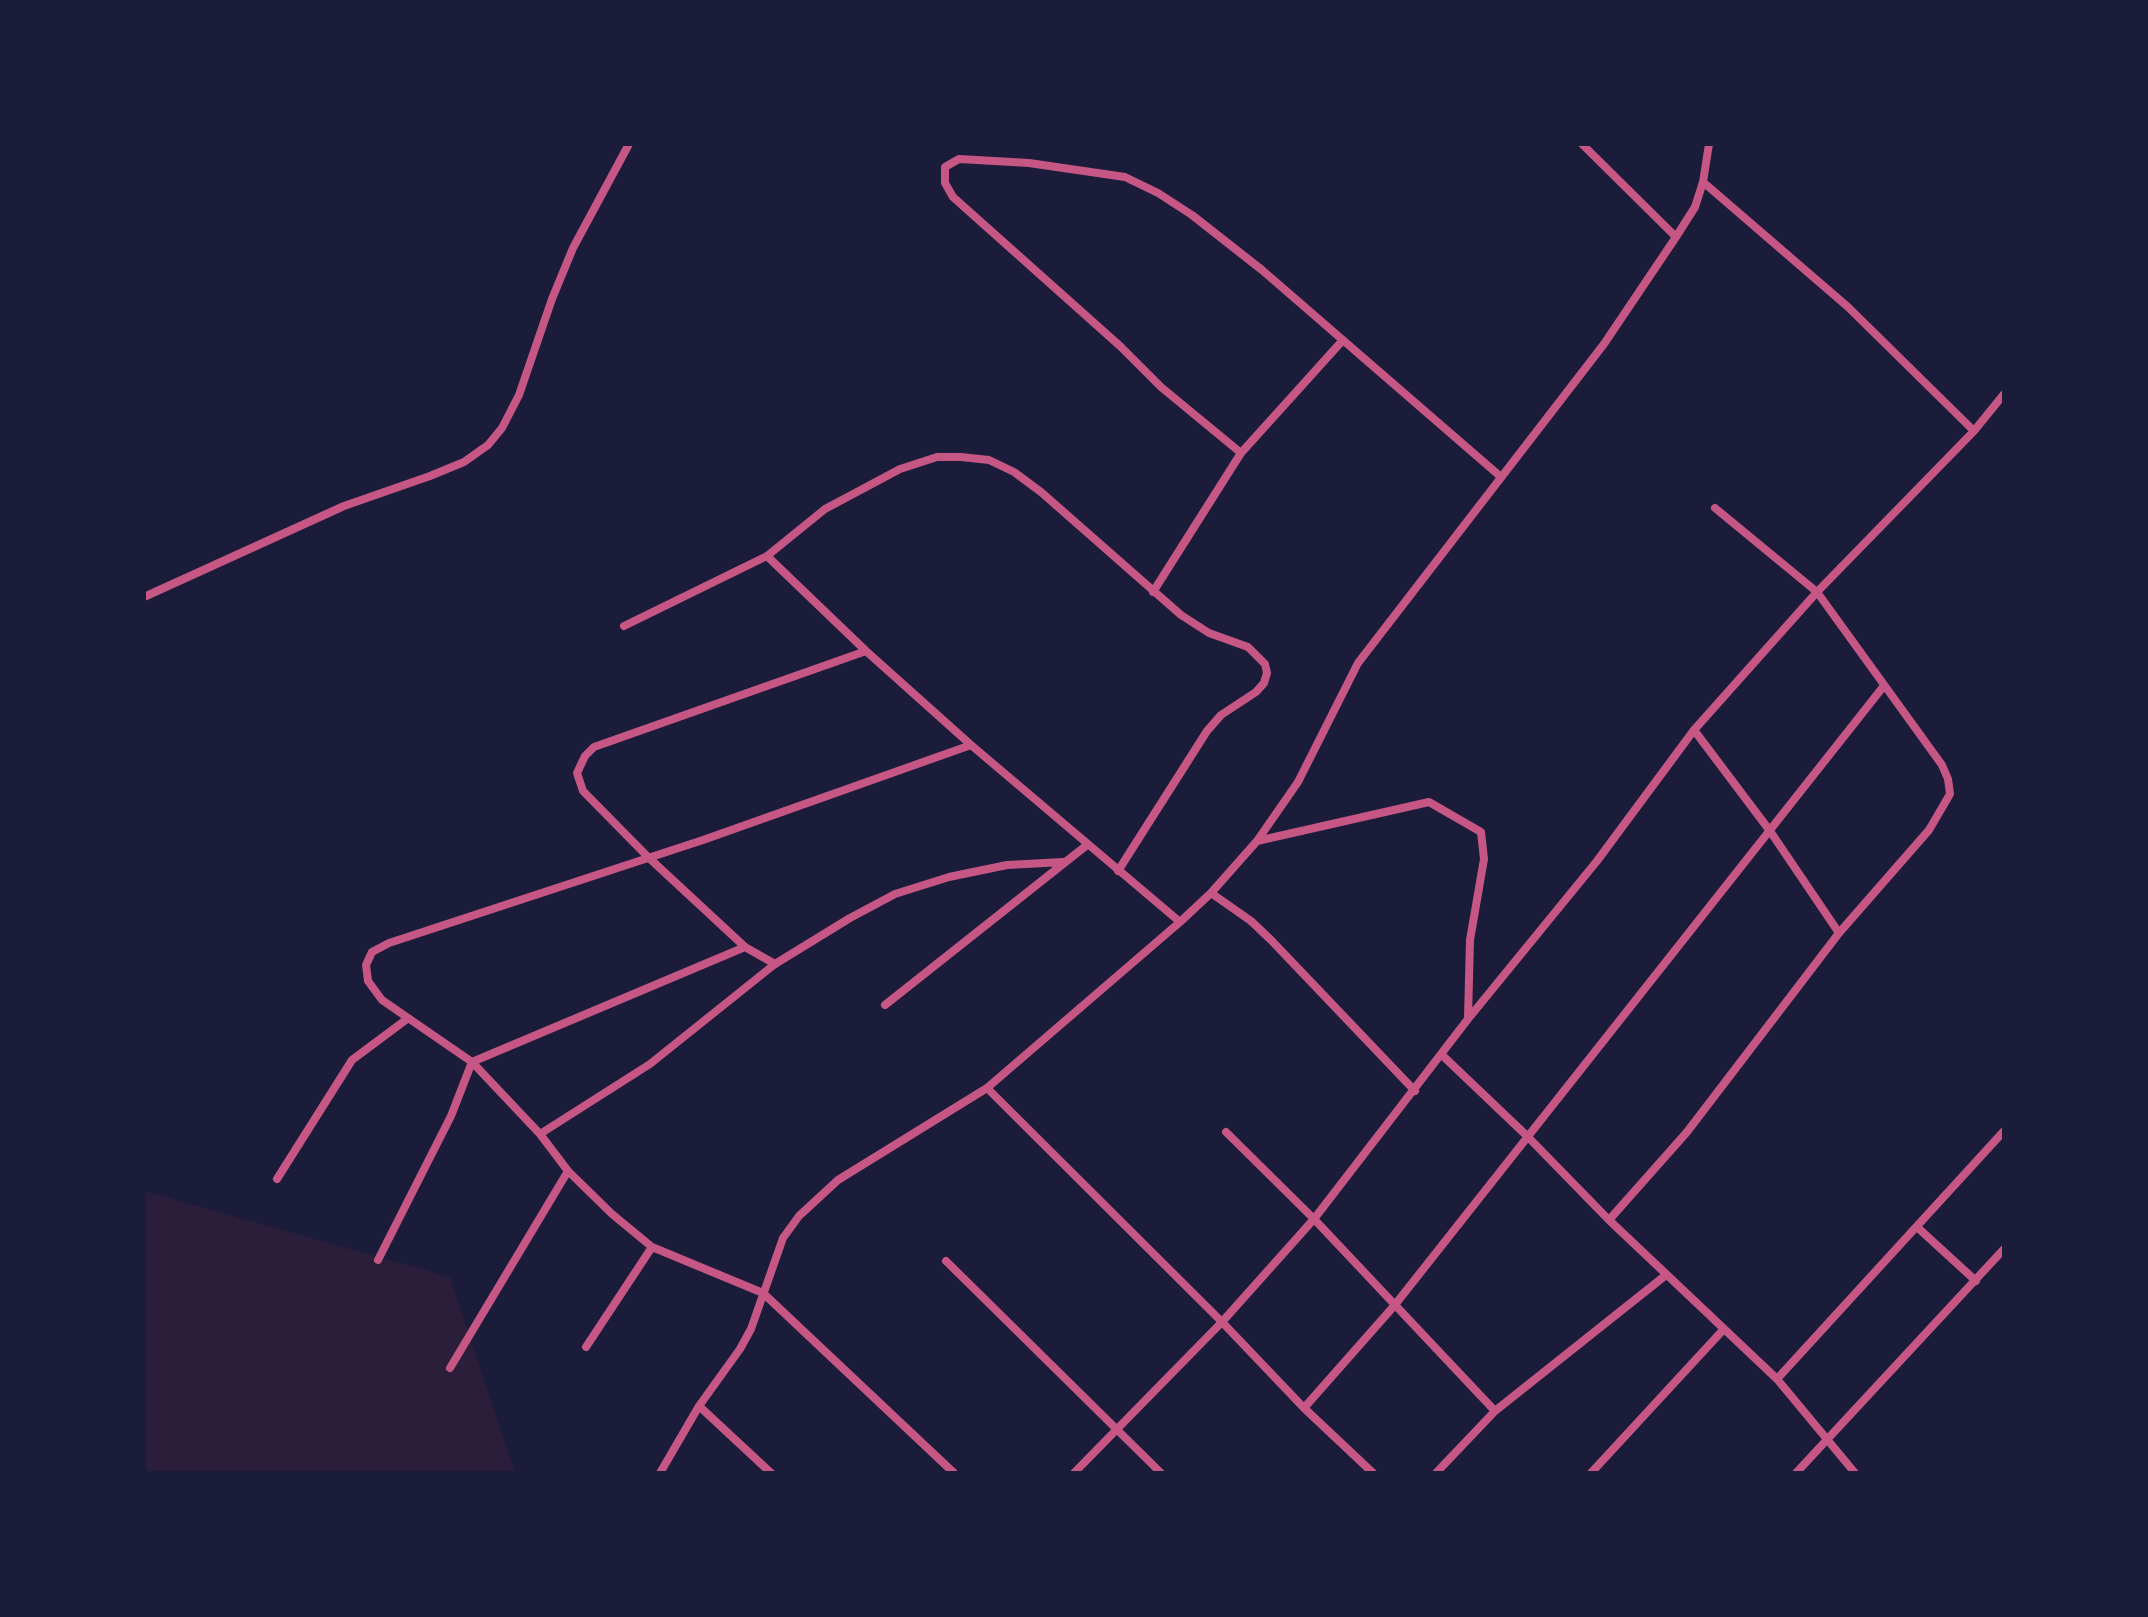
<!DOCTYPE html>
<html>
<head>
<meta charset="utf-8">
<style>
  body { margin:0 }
  #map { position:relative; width:2148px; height:1617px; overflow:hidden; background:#1b1b3a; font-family:"Alegreya Sans",sans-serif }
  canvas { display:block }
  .frame { position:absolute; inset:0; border:146px solid #1b1b3a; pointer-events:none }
</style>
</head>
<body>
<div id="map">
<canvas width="2148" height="1617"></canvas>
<div class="frame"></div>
</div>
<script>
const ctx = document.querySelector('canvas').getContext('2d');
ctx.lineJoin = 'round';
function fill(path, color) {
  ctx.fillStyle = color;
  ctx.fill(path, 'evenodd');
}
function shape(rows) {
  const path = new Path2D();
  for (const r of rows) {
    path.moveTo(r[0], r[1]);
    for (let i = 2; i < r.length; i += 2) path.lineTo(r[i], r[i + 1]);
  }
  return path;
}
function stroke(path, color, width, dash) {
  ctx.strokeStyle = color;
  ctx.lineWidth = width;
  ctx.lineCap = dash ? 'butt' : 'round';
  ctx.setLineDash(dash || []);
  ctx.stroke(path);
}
const green = shape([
  [144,1191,450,1277,515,1473,144,1473]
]);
const minor = shape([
  [1582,144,1676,237],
  [1703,182,1848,307,1974,431],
  [1241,453,1161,387,1120,346,953,197,945,183,945,167,959,159,1029,163,1125,177,1158,193,1192,215,1262,270,1501,477],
  [767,556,866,651,971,745,1180,922],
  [1153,592,1241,453,1343,340],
  [144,597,344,506,430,476,464,462,488,445,502,428,519,395,552,299,573,248,629,144],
  [624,626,767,556,825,509,900,469,937,457,961,457,989,460,1014,472,1041,492,1181,615,1209,633,1248,647,1265,664,1267,673,1264,683,1256,692,1221,715,1207,731,1118,871],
  [1694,730,1770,831,1839,933],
  [1257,841,1429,802,1481,832,1484,859,1470,940,1468,1018],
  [1211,893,1251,921,1271,940,1415,1091],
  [775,964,745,947,648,857,583,791,577,773,585,756,594,747,866,651],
  [885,1005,1087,845],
  [1442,1055,1527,1136,1609,1220,1777,1379,1855,1473],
  [987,1088,1222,1322,1304,1408,1373,1473],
  [1226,1132,1314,1219,1495,1411],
  [540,1134,650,1064,775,964,850,918,895,894,949,877,1007,865,1063,862],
  [277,1179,352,1060,407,1019],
  [1609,1220,1687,1132,1839,933,1929,830,1950,794,1948,779,1942,765,1817,592,1715,508],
  [1917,1227,1976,1281],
  [378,1260,451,1116,472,1062,745,947],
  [946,1261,1161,1473],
  [586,1347,652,1247],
  [450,1368,568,1171],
  [1777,1379,2004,1131],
  [699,1406,771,1473],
  [1304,1408,1394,1306,1883,687],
  [660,1473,699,1406,740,1349,751,1329,783,1238,799,1216,838,1180,987,1088,1180,922,1211,893,1257,841,1298,782,1358,663,1604,344,1676,237,1695,207,1703,182,1709,144],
  [954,1473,763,1293,652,1247,612,1214,568,1171,540,1134,472,1062,382,1000,368,981,366,965,372,952,389,943,703,840,971,745],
  [1074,1473,1222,1322,1314,1219,1468,1019,1597,861,1694,730,1817,592,1974,431,2004,394],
  [1436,1473,1495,1411,1666,1275],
  [1591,1473,1723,1330],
  [1796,1473,2004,1249]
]);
fill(green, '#2a1e3b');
stroke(minor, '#c65784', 8);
</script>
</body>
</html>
